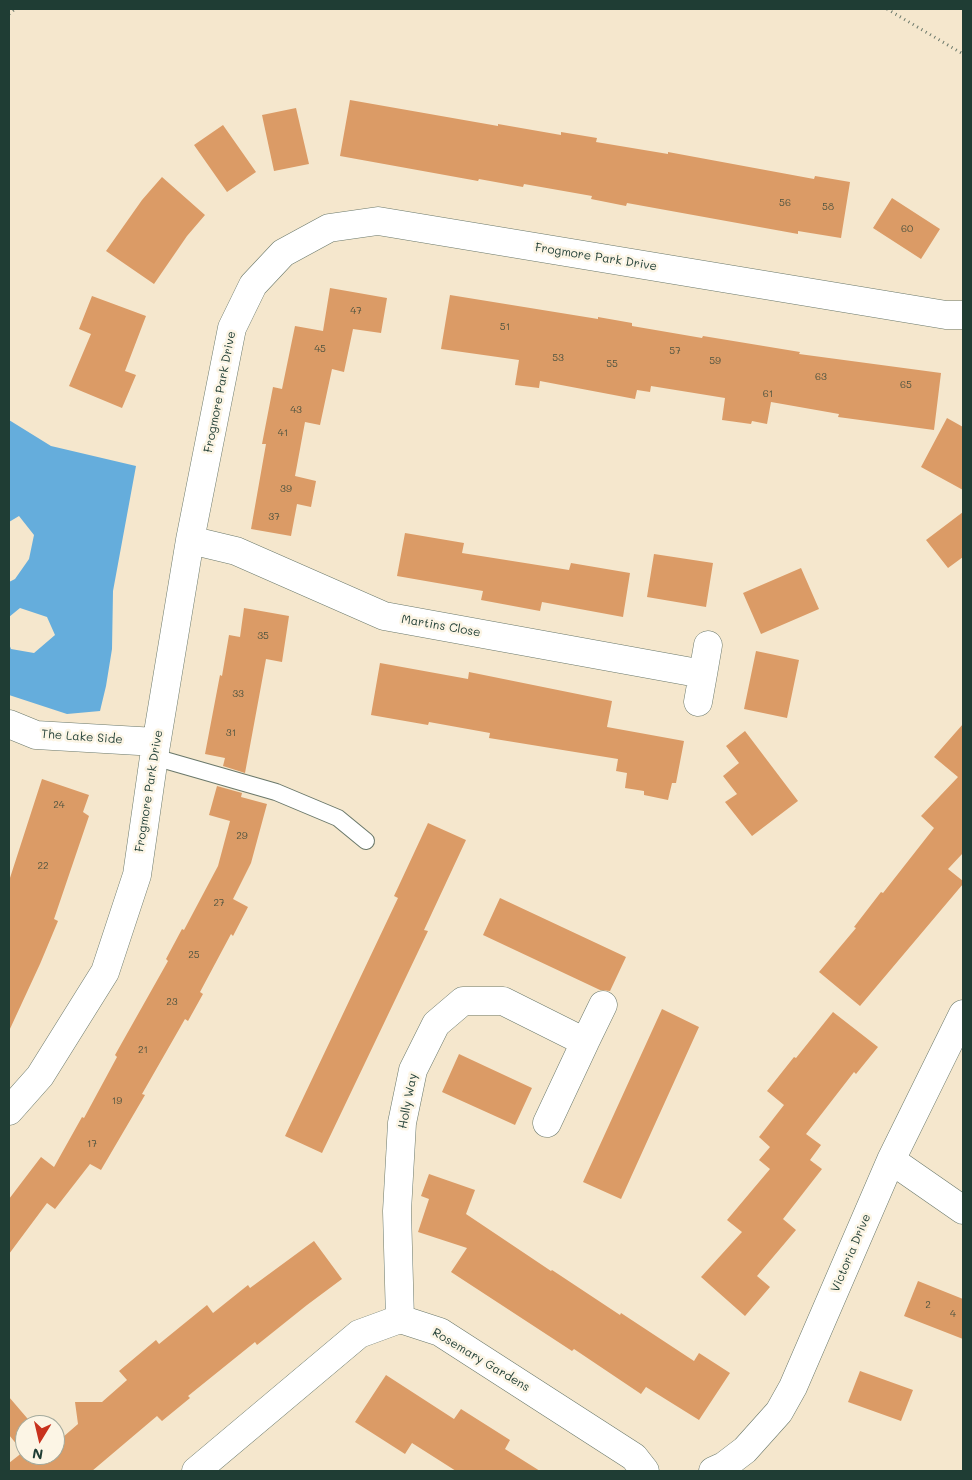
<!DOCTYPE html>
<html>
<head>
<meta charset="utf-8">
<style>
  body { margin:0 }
  #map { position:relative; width:972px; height:1480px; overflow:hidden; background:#f5e7cd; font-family:Mali,sans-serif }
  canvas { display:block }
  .frame { position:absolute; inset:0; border:10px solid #1f3d34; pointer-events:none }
  .north { position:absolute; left:15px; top:1415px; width:50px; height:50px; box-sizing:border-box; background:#fcf5e5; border:1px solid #a4ab9e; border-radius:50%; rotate:189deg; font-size:14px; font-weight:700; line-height:20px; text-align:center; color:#1f3d34 }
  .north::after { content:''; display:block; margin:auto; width:18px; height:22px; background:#c8321e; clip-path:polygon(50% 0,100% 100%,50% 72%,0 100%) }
</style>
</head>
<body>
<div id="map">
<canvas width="972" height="1480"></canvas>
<div class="frame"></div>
<div class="north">N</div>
</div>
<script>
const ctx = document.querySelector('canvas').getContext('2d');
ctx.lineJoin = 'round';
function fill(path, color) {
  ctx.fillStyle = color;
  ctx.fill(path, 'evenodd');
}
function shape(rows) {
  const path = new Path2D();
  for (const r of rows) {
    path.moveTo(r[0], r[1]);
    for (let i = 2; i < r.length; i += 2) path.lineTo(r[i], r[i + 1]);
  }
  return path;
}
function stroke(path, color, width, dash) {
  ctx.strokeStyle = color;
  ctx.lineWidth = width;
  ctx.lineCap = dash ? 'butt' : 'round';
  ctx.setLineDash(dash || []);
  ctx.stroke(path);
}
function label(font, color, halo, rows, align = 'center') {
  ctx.font = font + ' Mali,sans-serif';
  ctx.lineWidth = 5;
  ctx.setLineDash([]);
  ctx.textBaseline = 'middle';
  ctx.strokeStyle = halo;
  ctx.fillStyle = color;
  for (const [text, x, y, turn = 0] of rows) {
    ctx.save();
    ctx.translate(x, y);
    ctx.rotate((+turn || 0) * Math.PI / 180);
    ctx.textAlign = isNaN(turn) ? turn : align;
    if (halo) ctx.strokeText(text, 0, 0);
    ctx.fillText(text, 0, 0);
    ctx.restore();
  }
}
const water = shape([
  [9,420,51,446,136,466,113,591,112,649,106,686,100,711,67,714,9,695,9,644,11,649,34,653,55,635,47,617,20,608,9,617,9,582,15,579,29,559,34,535,19,516,9,522]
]);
const building = shape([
  [350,100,498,126,498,124,561,135,561,132,597,138,596,142,668,154,668,152,814,179,815,176,850,182,841,238,798,231,798,234,627,203,626,206,591,199,592,196,524,184,523,187,479,179,478,181,340,156],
  [296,108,309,164,274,171,262,115],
  [223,125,256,172,227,192,194,145],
  [162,177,205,215,187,236,154,284,106,251,142,200],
  [892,198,940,229,921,259,873,228],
  [330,288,387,298,381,333,353,329,344,372,332,369,320,425,305,422,295,476,316,481,311,507,297,504,291,536,251,529,266,444,262,444,273,387,282,389,295,326,323,331],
  [450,295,598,319,598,317,632,323,632,326,702,338,703,336,800,352,799,354,941,373,934,430,838,417,839,414,771,402,767,424,752,421,751,424,722,420,725,398,651,386,650,392,637,390,635,399,540,381,539,388,515,385,519,360,441,349],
  [92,296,146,316,125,371,136,375,122,408,69,386,91,334,79,329],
  [947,418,963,427,963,490,921,467],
  [963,512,963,557,948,568,926,540],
  [405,533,464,543,462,553,569,570,571,563,630,573,623,617,542,602,540,611,481,600,483,591,397,576],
  [654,554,713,563,706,607,647,597],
  [801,568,819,609,761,634,743,593],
  [244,608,289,616,282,662,266,659,245,773,223,766,225,758,205,754,220,675,222,676,229,635,240,637],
  [756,651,799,660,787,718,744,709],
  [380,663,468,679,469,672,612,701,607,727,684,741,676,783,672,783,668,800,644,795,644,791,625,788,627,773,616,771,618,759,489,738,490,733,429,722,428,725,371,715],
  [963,724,963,853,948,869,963,881,963,884,860,1006,819,972,856,928,854,927,881,892,883,893,934,828,921,816,958,777,934,757],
  [745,731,798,801,752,836,725,802,737,794,723,776,739,763,726,746],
  [42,779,89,795,83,812,89,816,54,919,58,921,40,964,9,1031,9,881],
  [217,786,242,793,241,797,267,804,251,863,233,899,248,907,233,936,231,934,200,992,203,994,188,1021,185,1019,142,1094,145,1095,101,1170,90,1164,55,1209,47,1203,9,1254,9,1199,41,1157,54,1167,82,1117,84,1118,117,1057,115,1055,168,961,166,959,182,929,184,930,218,866,230,821,209,815],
  [428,823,466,840,424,930,428,931,322,1153,285,1136,398,898,394,896],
  [500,898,626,957,610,991,600,990,483,935],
  [662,1009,699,1027,621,1199,583,1182],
  [833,1012,878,1047,856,1074,854,1072,806,1134,821,1145,810,1160,822,1169,783,1219,796,1230,757,1276,770,1287,745,1316,701,1277,742,1232,727,1220,770,1169,759,1160,770,1147,759,1137,784,1105,767,1091,794,1057,796,1058],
  [459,1054,532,1088,515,1125,442,1092],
  [429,1174,475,1190,466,1214,551,1271,552,1270,620,1315,621,1313,694,1361,699,1353,730,1373,699,1420,646,1387,641,1394,574,1349,572,1351,451,1272,467,1248,418,1232,429,1199,421,1196],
  [314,1241,342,1279,307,1305,257,1345,255,1342,188,1396,190,1398,162,1421,157,1416,92,1471,9,1471,9,1463,23,1452,9,1435,9,1397,33,1425,25,1425,25,1455,55,1455,55,1444,78,1424,75,1402,102,1402,127,1380,119,1371,156,1340,159,1344,207,1305,213,1313,248,1285,250,1288],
  [918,1281,963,1299,963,1339,904,1316],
  [860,1371,913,1390,901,1421,848,1402],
  [386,1375,454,1419,461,1409,510,1440,505,1449,540,1471,456,1471,412,1443,405,1454,355,1422]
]);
const path = shape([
  [887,9,963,54],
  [9,14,15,9]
]);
const lane = shape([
  [154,757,276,792,338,818,366,841]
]);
const street = shape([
  [190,540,236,551,384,616,703,674,708,645],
  [698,702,703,674],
  [9,724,36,735,156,742],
  [585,1042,603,1005],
  [9,1111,40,1076,105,972,137,875,154,757,190,540,232,328,253,285,283,253,329,228,378,221,946,315,963,315],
  [891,1160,963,1210],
  [400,1319,397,1211,402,1123,413,1070,436,1024,463,1001,503,1001,585,1042,547,1123],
  [196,1471,359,1334,400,1319,440,1332,634,1457,645,1471],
  [713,1471,724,1466,745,1450,779,1412,793,1387,891,1160,963,1014]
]);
const numberNames = [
  ["56",785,203],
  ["58",828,207],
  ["60",907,229],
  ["47",356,311],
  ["51",505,327],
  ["45",320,349],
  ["57",675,351],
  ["53",558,358],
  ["59",715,361],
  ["55",612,364],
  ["63",821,377],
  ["65",906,385],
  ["61",768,394],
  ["43",296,410],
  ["41",283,433],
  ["39",286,489],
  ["37",274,517],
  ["35",263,636],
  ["33",238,694],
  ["31",231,733],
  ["24",59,805],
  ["29",242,836],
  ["22",43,866],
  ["27",219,903],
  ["25",194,955],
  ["23",172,1002],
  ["21",143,1050],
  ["19",117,1101],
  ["17",92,1144],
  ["2",928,1305],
  ["4",953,1314]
];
const streetNames = [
  ["Frogmore Park Drive",596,257,9],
  ["Frogmore Park Drive",220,392,-79],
  ["Martins Close",441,626,10],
  ["The Lake Side",82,737,4],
  ["Frogmore Park Drive",149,791,-81],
  ["Holly Way",408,1101,-79],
  ["Victoria Drive",851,1253,-67],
  ["Rosemary Gardens",481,1360,31]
];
fill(water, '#65addc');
fill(building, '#db9b66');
stroke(lane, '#6a786a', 18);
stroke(street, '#6a786a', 29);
stroke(path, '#6a786a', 3, [1, 4]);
stroke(lane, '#fff', 16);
stroke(street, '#fff', 28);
label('10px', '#4e5440', null, numberNames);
label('12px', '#1f3d34', '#fcf5e5', streetNames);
</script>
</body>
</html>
